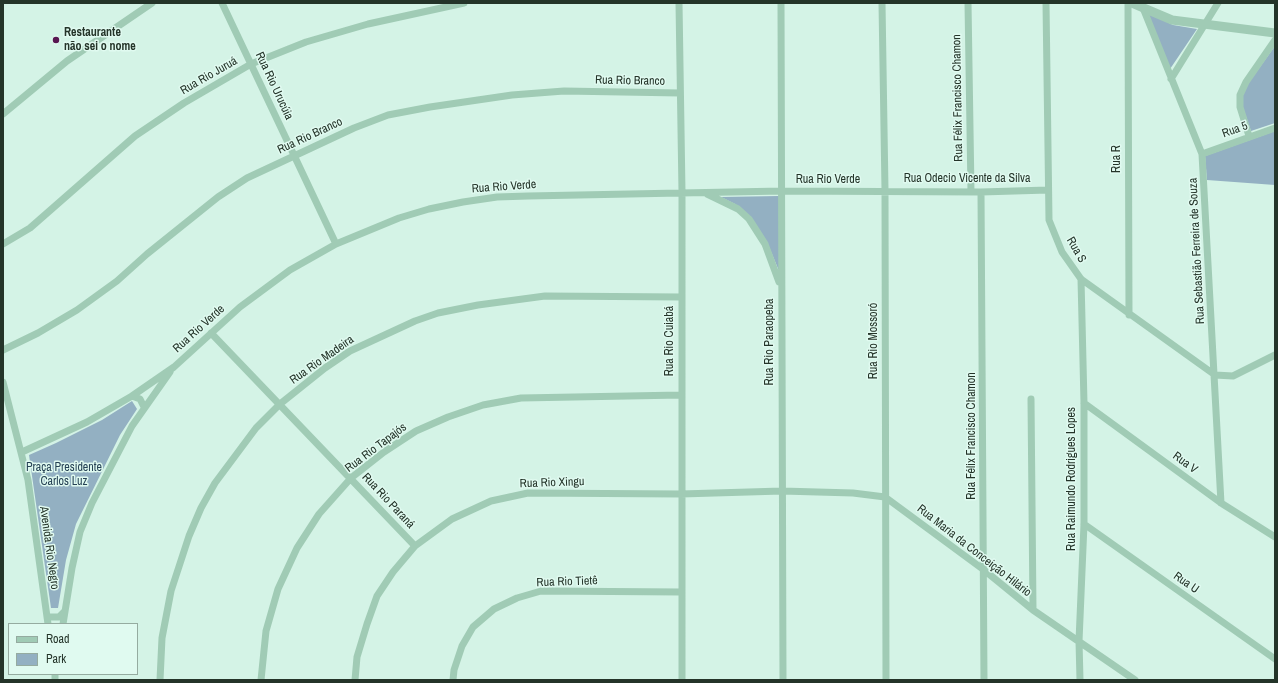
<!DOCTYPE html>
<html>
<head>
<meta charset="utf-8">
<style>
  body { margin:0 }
  #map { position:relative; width:1278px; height:683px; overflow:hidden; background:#d4f3e6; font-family:"Archivo Narrow",sans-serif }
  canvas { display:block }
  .frame { position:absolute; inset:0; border:4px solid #243429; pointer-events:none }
  .legend { position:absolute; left:8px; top:623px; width:130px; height:52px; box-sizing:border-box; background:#e0faf0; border:1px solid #95aba0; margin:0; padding:5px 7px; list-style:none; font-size:12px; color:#243429 }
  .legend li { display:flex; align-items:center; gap:8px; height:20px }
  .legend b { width:20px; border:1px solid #95aba0 }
</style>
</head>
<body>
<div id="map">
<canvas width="1278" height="683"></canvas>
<div class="frame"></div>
<ul class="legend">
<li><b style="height:5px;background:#a0cbb5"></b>Road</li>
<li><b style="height:11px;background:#93b0c2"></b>Park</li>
</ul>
</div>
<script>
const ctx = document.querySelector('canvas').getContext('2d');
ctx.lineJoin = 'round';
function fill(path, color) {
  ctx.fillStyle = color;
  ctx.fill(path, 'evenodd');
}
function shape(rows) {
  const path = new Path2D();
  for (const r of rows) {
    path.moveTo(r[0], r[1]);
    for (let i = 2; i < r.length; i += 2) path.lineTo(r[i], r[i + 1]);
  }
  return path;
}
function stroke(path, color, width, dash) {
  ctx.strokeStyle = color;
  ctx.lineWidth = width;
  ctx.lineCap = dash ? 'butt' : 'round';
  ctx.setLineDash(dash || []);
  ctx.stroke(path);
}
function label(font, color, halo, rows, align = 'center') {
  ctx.font = font + ' "Archivo Narrow",sans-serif';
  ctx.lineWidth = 3;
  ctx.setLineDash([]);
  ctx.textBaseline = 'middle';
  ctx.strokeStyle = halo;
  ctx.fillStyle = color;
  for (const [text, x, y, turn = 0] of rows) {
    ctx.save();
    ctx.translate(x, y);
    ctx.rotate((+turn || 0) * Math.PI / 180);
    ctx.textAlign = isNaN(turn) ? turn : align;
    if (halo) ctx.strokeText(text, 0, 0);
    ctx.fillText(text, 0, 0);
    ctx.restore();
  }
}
const green = shape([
  [1146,12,1173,25,1197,29,1168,72],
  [1275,46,1275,123,1251,131,1239,96],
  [1275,131,1275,185,1207,180,1205,156],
  [779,196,779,271,767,242,735,204,721,197],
  [132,401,137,409,120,435,76,524,66,560,58,608,51,608,29,455,56,443,102,420]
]);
const minor = shape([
  [222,3,336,244],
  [679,3,682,192,682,680],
  [781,3,783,680],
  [882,3,885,190,886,680],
  [968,3,971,192],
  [1046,3,1049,220,1062,252,1081,279,1215,375,1233,376,1275,355],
  [1128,3,1129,315],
  [1143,8,1202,154,1221,503],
  [1171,79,1218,3],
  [3,114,67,61,152,3],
  [1249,136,1240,107,1240,95,1246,82,1275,40],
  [1202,154,1275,128],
  [981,192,984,680],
  [707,194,738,209,749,219,765,244,779,282],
  [3,244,30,228,135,136,184,103,251,64,306,42,368,24,464,3],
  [211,333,415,546],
  [3,350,38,333,77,310,117,281,147,254,218,197,247,178,354,128,388,115,430,107,512,95,564,91,680,93],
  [3,382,28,480,48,624],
  [132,396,140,399,144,407],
  [1031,399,1033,610],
  [1084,403,1221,503,1275,537],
  [22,452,87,422,132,396,174,367,240,307,290,270,336,244,399,218,429,209,463,202,497,197,528,196,782,191,981,192,1048,190],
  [1084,524,1275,659],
  [47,617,59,617,64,612],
  [63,624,72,568,80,532,92,503,132,426,170,372],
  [55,674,55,680],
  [160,680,162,638,171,591,189,536,201,508,215,483,256,428,280,404,325,368,350,351,415,321,438,313,478,305,545,296,681,297],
  [261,680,266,631,278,589,297,548,319,514,351,478,384,452,416,431,448,417,483,405,521,398,681,395],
  [355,680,357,657,367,624,377,596,393,572,415,546,452,519,491,501,528,493,681,494,782,491,853,493,885,497,984,570,1033,610,1135,680],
  [453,680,454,670,462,646,473,627,494,609,517,598,541,591,681,592],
  [1080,680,1079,641,1084,524,1084,403,1081,279]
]);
const tertiary = shape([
  [1132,3,1172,20,1275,33]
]);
const markers = [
  [56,40,4,"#581651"]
];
const poiNames = [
  ["Restaurante",64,33],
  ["não sei o nome",64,47]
];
const streetNames = [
  ["Rua Rio Juruá",209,76,-30],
  ["Rua Rio Branco",630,81,1],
  ["Rua Rio Urucúia",274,86,65],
  ["Rua Félix Francisco Chamon",958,98,-91],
  ["Rua 5",1235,130,-20],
  ["Rua Rio Branco",310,136,-25],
  ["Rua R",1117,159,-90],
  ["Rua Odecio Vicente da Silva",967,179],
  ["Rua Rio Verde",828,180],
  ["Rua Rio Verde",504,187,-4],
  ["Rua S",1076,250,60],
  ["Rua Sebastião Ferreira de Souza",1197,251,-93],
  ["Rua Rio Verde",199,329,-42],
  ["Rua Rio Cuiabá",670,341,-90],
  ["Rua Rio Mossoró",874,341,-90],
  ["Rua Rio Paraopeba",770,342,-90],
  ["Rua Rio Madeira",322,360,-35],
  ["Rua Félix Francisco Chamon",972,436,-90],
  ["Rua Rio Tapajós",376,448,-37],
  ["Rua V",1185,463,36],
  ["Rua Raimundo Rodrigues Lopes",1072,479,-90],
  ["Rua Rio Xingu",552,483,-2],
  ["Rua Rio Paraná",388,501,47],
  ["Avenida Rio Negro",49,548,82],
  ["Rua Maria da Conceição Hilário",974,551,38],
  ["Rua Rio Tietê",567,582,-2],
  ["Rua U",1186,583,35]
];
const parkNames = [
  ["Praça Presidente",64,468],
  ["Carlos Luz",64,482]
];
fill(green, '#93b0c2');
stroke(minor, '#a0cbb5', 7);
stroke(tertiary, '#a0cbb5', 9);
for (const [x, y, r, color] of markers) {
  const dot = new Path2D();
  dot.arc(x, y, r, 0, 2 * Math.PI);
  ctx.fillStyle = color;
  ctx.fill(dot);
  stroke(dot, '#e0faf0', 1.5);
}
label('bold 12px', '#243429', '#e0faf0', poiNames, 'left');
label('12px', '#243429', '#e0faf0', streetNames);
label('12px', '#254154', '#e0faf0', parkNames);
</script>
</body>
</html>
